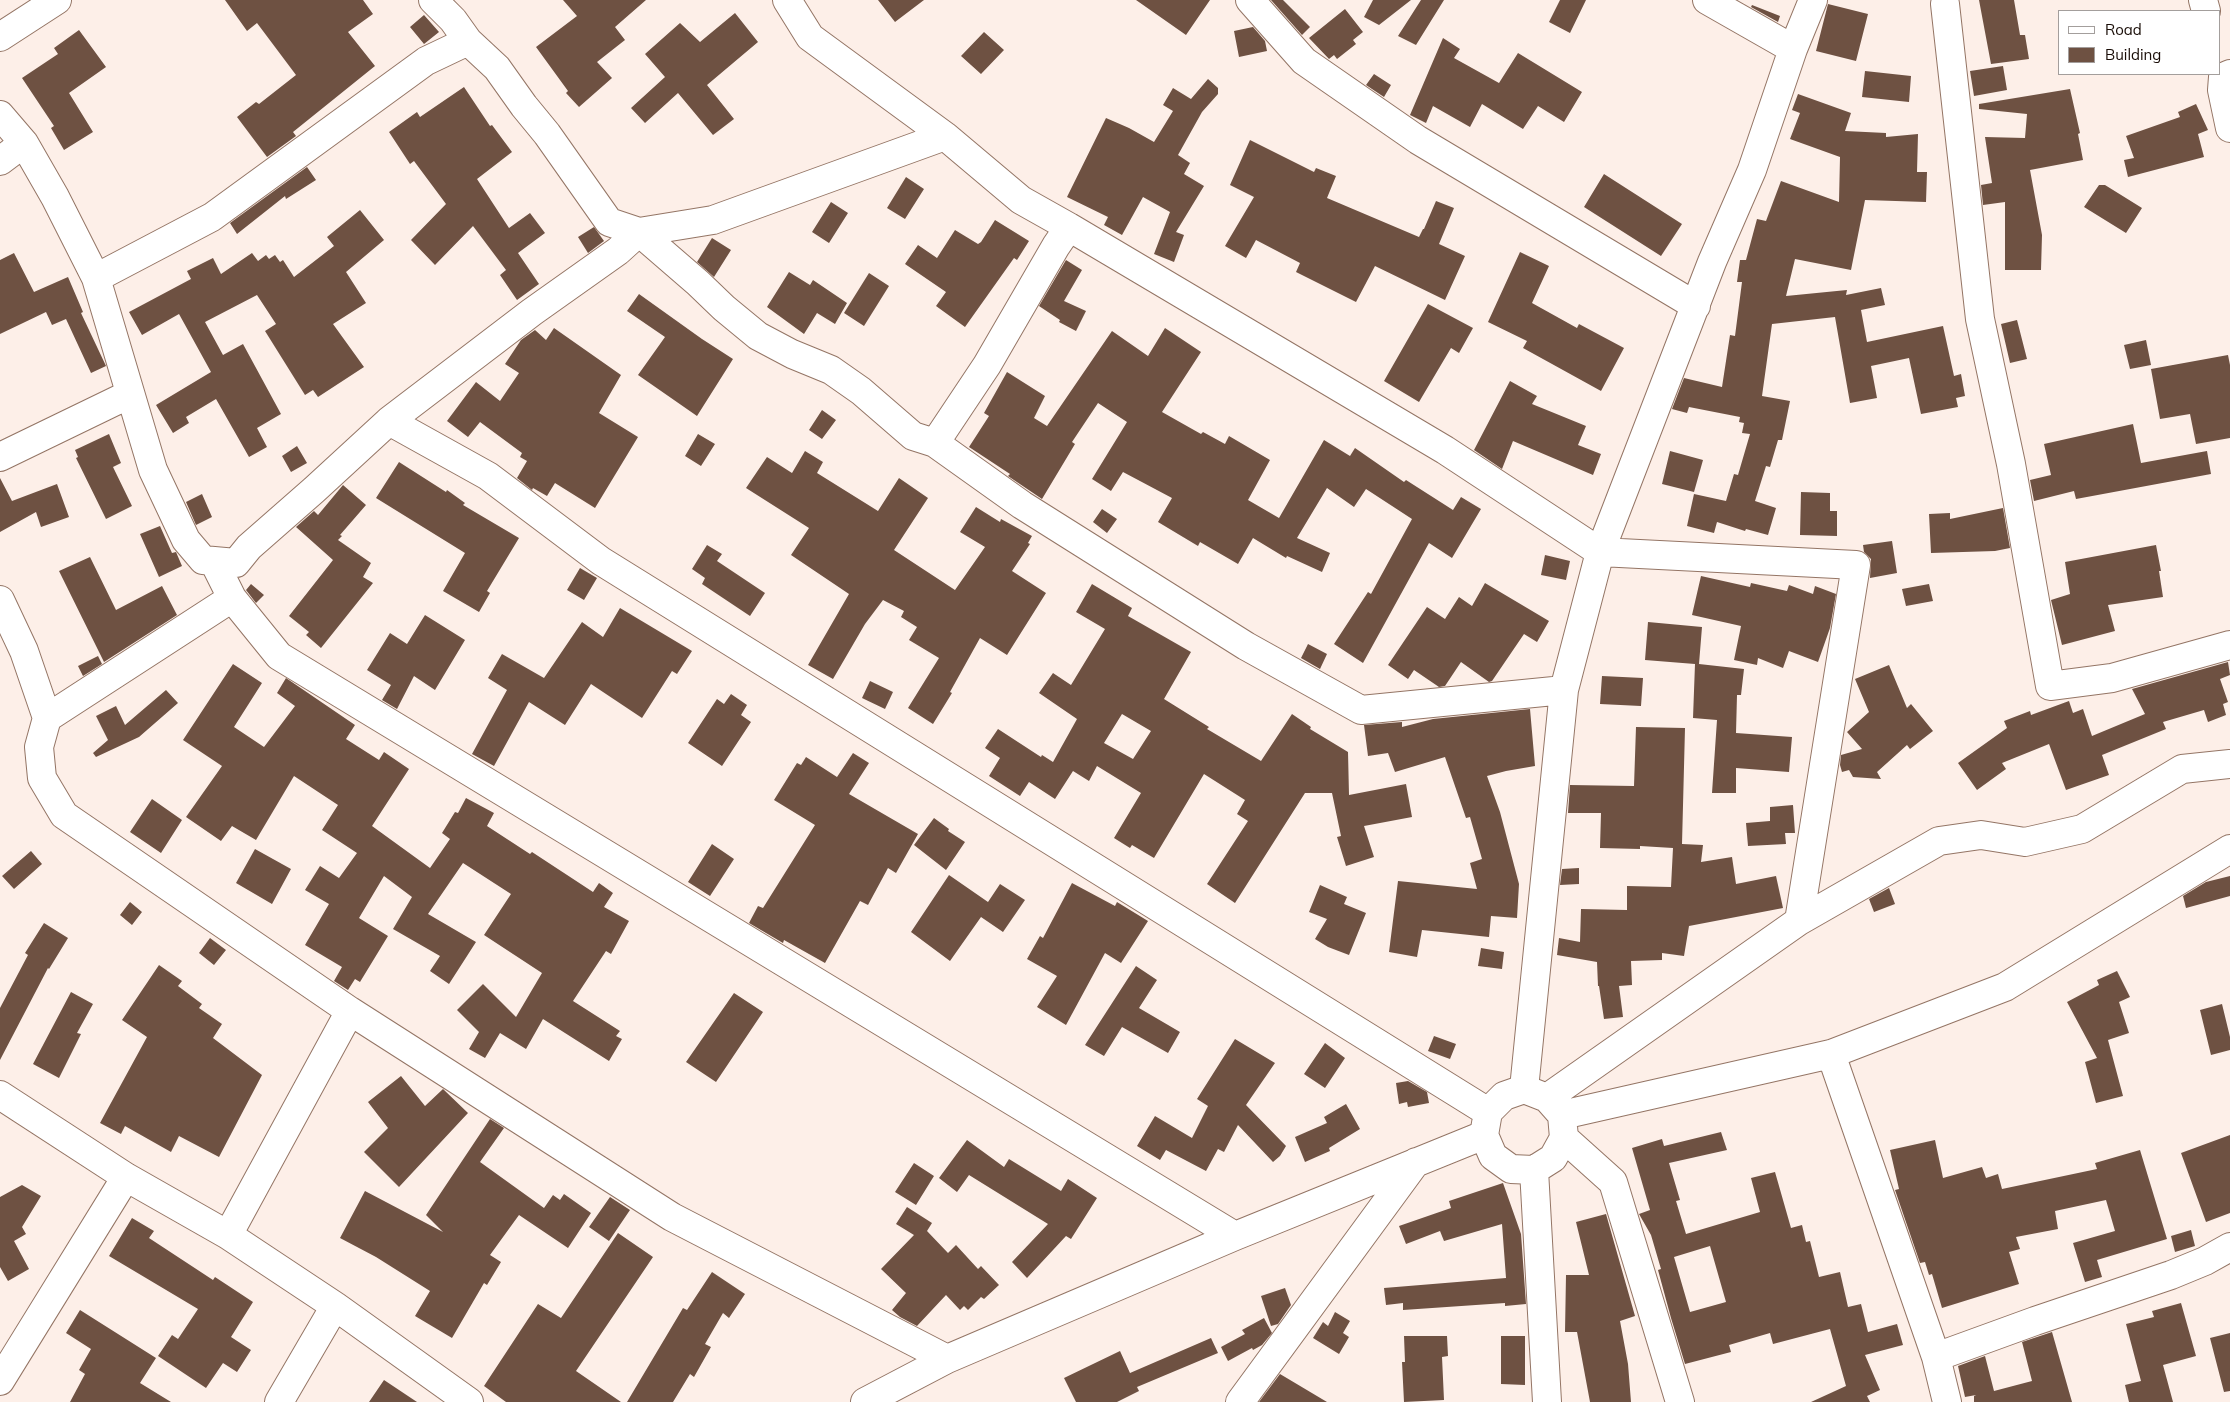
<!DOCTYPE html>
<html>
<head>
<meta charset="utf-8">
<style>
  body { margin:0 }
  #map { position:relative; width:2230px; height:1402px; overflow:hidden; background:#fdefe8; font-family:Mulish,sans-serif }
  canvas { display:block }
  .legend { position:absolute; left:2058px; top:10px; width:162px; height:65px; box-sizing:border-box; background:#fff; border:1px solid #a39e9c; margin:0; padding:6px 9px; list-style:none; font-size:15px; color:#190d07 }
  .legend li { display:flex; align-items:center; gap:10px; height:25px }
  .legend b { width:25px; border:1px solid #a39e9c }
</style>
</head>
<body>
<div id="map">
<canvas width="2230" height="1402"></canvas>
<ul class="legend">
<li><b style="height:6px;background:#fff"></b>Road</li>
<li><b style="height:14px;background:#6e5142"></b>Building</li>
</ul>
</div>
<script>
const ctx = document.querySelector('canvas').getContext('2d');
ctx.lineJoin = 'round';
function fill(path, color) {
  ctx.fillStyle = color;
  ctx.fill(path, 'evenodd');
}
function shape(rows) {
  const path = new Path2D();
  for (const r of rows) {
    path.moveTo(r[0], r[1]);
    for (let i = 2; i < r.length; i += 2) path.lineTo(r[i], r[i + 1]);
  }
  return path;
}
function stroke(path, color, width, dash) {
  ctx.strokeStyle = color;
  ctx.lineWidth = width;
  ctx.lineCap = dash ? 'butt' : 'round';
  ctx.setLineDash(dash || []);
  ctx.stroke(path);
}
const building = shape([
  [225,0,363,0,373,14,348,32,375,66,293,132,296,136,267,157,237,117,256,102,259,104,296,75,257,23,247,31],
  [563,0,646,0,615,27,625,40,597,62,612,78,579,107,566,93,568,91,536,47,577,16],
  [878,0,924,0,895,22],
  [1136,0,1210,0,1186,35],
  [1271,0,1283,0,1310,27,1302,35],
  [1373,0,1411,0,1379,25,1364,17],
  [1421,0,1444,0,1416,45,1398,36],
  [1560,0,1586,0,1570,33,1549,22],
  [1979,0,2014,0,2020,35,2025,35,2029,59,1991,64],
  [1828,4,1868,14,1856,61,1816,51],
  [1752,5,1780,16,1778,22,1751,7],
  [1345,9,1363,32,1353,40,1356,44,1337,59,1334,55,1329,59,1309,38],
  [735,13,758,42,707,85,734,119,713,135,678,93,645,123,631,108,665,77,645,54,680,23,700,42],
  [424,15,439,32,424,44,410,27],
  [1253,27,1265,41,1267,51,1239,57,1234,31],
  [79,30,106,67,69,93,93,132,64,150,51,128,54,126,22,78,58,54,54,48],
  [984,32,1004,50,981,74,961,56],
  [1443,38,1460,49,1454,58,1499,83,1518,53,1582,92,1564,122,1538,106,1523,129,1482,104,1470,127,1433,106,1426,123,1410,115],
  [2003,66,2007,90,1974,96,1970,71],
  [1865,71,1911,76,1909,102,1862,97],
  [1374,74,1391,85,1384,97,1366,85],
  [1208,79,1218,88,1218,94,1202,112,1178,155,1190,163,1184,174,1204,186,1176,232,1184,235,1174,262,1154,254,1170,212,1143,197,1122,235,1104,225,1108,217,1067,197,1106,118,1129,128,1154,142,1173,111,1163,105,1173,88,1191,99],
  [464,87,490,126,492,125,512,152,477,179,509,228,530,213,545,233,518,253,539,284,517,300,500,275,506,270,473,226,435,265,411,240,446,204,414,161,410,164,389,132,417,112,420,117],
  [2070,89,2080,133,2078,134,2083,160,2030,170,2042,235,2041,270,2005,270,2005,202,1983,205,1981,185,1992,183,1985,137,2025,138,2027,114,1979,109,1979,104],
  [1798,94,1851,113,1845,131,1886,133,1886,137,1918,134,1917,172,1927,172,1926,202,1865,200,1851,270,1795,259,1786,296,1847,290,1846,295,1881,288,1885,305,1861,310,1867,342,1943,326,1954,376,1961,374,1965,396,1956,398,1958,407,1921,414,1909,358,1871,366,1877,398,1850,403,1835,317,1772,324,1762,396,1790,401,1782,440,1778,440,1770,467,1766,466,1755,501,1776,508,1768,535,1746,529,1745,531,1717,522,1714,533,1687,526,1694,494,1726,501,1734,474,1738,475,1750,434,1742,433,1744,423,1739,422,1740,417,1689,407,1687,413,1672,409,1684,378,1722,387,1730,335,1735,336,1742,282,1737,282,1740,260,1746,260,1757,219,1766,221,1781,181,1839,202,1840,157,1790,139,1800,113,1792,110],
  [2196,104,2208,130,2198,134,2204,157,2128,177,2124,160,2134,158,2126,136,2180,117,2178,112],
  [1250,140,1314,172,1316,168,1336,176,1327,198,1419,237,1423,229,1424,229,1436,201,1454,208,1439,244,1465,256,1445,300,1375,266,1356,302,1296,272,1300,263,1256,240,1246,258,1225,246,1254,197,1230,185],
  [307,167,316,180,286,199,285,196,237,234,230,223],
  [1604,174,1682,224,1661,256,1584,207],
  [906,177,924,189,905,219,887,208],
  [2099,185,2105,185,2142,208,2126,233,2084,207],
  [831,202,848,213,829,243,812,232],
  [360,210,384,240,346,272,366,303,333,324,364,367,318,397,313,390,305,395,265,331,276,324,257,295,205,322,223,355,243,344,281,414,257,428,267,447,249,457,216,399,186,417,189,423,173,433,156,405,211,372,179,314,142,335,129,312,191,279,187,271,213,258,221,274,252,253,258,261,266,255,269,259,275,255,280,262,283,260,294,277,334,246,327,237],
  [995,220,1029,241,1017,260,1014,258,965,327,936,306,946,292,905,264,918,245,937,258,955,230,978,244,981,242],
  [594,227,604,241,588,253,578,237],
  [712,238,731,250,714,277,697,262],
  [1520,252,1549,266,1532,303,1577,328,1579,324,1624,348,1601,391,1523,348,1527,341,1488,322],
  [14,253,34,292,68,277,83,312,81,313,106,366,91,373,66,319,52,325,46,312,0,334,0,260],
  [1066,260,1082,270,1064,301,1086,311,1076,331,1059,322,1060,320,1039,306],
  [789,272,810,285,813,280,847,303,835,324,817,313,804,334,767,307],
  [869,273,889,286,864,326,844,313],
  [639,294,702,339,733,359,697,416,638,375,665,337,627,311],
  [1428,304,1473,328,1459,353,1451,348,1419,402,1384,381],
  [2017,320,2027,359,2010,363,2001,324],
  [554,328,621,375,599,413,638,437,595,508,555,483,547,496,533,488,532,490,517,478,527,461,520,457,522,453,480,422,468,437,447,421,476,382,500,401,519,373,505,364,521,340,535,330,546,340],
  [1165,328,1201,352,1162,412,1201,434,1203,432,1225,444,1229,436,1270,460,1248,500,1279,518,1324,440,1350,456,1355,448,1404,482,1406,480,1453,510,1461,497,1481,509,1452,558,1429,543,1363,663,1334,644,1368,592,1371,594,1412,519,1366,489,1354,507,1327,488,1297,538,1330,553,1322,572,1287,556,1286,558,1253,538,1238,564,1200,542,1198,546,1158,522,1172,498,1123,472,1111,491,1092,479,1127,422,1098,403,1072,442,1075,444,1042,499,1008,476,1010,474,969,447,989,416,984,413,1007,372,1045,396,1034,418,1047,426,1112,331,1148,356],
  [2146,340,2151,365,2130,369,2124,345],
  [2228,355,2230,365,2230,438,2196,444,2190,414,2160,419,2151,369],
  [1510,381,1537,396,1532,404,1586,426,1578,445,1601,454,1593,475,1513,441,1502,469,1474,450],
  [822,410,836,420,822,439,809,430],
  [2133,424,2141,463,2207,451,2211,474,2076,499,2074,491,2034,501,2030,480,2051,475,2044,444],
  [109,434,121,463,113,467,132,506,106,519,76,458,78,457,75,450],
  [698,434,715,444,701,466,685,456],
  [297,446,307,463,291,472,282,456],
  [805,451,823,462,817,473,878,511,899,478,928,498,894,550,955,590,985,547,960,532,976,507,1000,522,1001,519,1032,536,1028,543,1030,544,1012,571,1046,593,1007,655,980,638,950,692,952,693,933,724,908,708,939,658,909,640,917,627,901,617,904,611,883,600,865,624,833,679,808,665,849,594,791,555,809,528,746,488,767,457,792,473],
  [1670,451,1703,460,1694,492,1662,484],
  [399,462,446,492,447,490,465,503,463,505,519,538,487,591,490,593,479,612,443,591,465,553,376,498],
  [0,478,12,501,57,484,69,517,41,527,36,512,0,532],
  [343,485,366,505,340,535,342,536,338,540,371,563,363,577,373,583,321,648,306,635,309,632,289,616,333,560,296,527,314,511,318,515],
  [1801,492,1830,493,1830,511,1837,511,1837,536,1800,535],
  [202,494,212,517,196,525,186,502],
  [2003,508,2010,548,1995,551,1931,553,1929,514,1950,513,1950,519],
  [1102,509,1117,519,1107,533,1093,522],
  [160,526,172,553,176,552,182,566,159,577,140,534],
  [1892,541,1897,573,1870,578,1871,559,1864,552,1863,545],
  [707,545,722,554,717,561,765,593,750,616,702,584,705,578,692,569],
  [2156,545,2161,571,2159,571,2163,597,2108,605,2115,631,2062,645,2051,600,2070,594,2065,562],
  [1545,555,1570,561,1566,580,1541,575],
  [90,557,116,610,162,586,177,615,104,662,59,571],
  [580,568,597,578,584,600,567,590],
  [1701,576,1750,587,1751,583,1787,591,1789,585,1813,594,1815,586,1836,594,1830,628,1818,662,1789,651,1783,668,1758,658,1757,665,1734,660,1741,626,1692,615],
  [1485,583,1549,621,1537,642,1524,634,1492,681,1489,682,1461,662,1445,686,1439,687,1414,670,1408,679,1388,665,1427,607,1445,619,1459,597,1472,606],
  [251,584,264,595,256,603,246,590],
  [1092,584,1132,608,1128,616,1191,652,1164,699,1209,727,1207,729,1261,761,1292,714,1311,727,1310,729,1348,752,1349,795,1406,784,1412,817,1364,826,1374,857,1346,866,1337,837,1341,836,1332,793,1305,793,1235,903,1207,884,1248,821,1237,814,1245,800,1204,774,1154,858,1132,845,1130,848,1114,838,1141,793,1097,766,1089,781,1073,771,1055,799,1029,782,1020,796,989,776,1000,758,985,748,998,729,1041,757,1042,755,1053,762,1077,719,1039,693,1053,673,1071,685,1105,629,1076,612],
  [1122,714,1151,731,1133,759,1104,743],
  [1929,584,1933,601,1906,606,1902,589],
  [620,608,692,651,677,674,672,671,642,718,591,684,565,725,529,702,494,766,472,754,507,690,488,678,502,654,544,678,582,622,603,637],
  [425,615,465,640,435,690,414,676,397,709,382,700,391,685,367,670,390,633,407,644],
  [1648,622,1702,627,1699,664,1744,669,1741,695,1737,695,1736,733,1792,737,1789,772,1736,768,1736,793,1712,793,1717,720,1693,718,1695,664,1645,660],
  [1308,644,1327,654,1320,669,1301,658],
  [98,656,102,664,83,676,78,666],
  [2228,662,2230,675,2220,679,2228,702,2223,704,2226,715,2208,722,2204,710,2163,722,2166,729,2102,755,2109,775,2066,790,2049,744,2002,763,2006,769,1977,790,1958,763,2007,728,2004,721,2030,711,2031,715,2069,701,2073,713,2083,709,2092,736,2145,714,2132,689],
  [233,664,262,683,234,727,264,747,295,706,277,693,286,678,355,725,346,739,379,760,384,752,409,769,372,826,430,868,450,839,442,833,455,812,458,813,466,798,494,813,487,826,530,854,532,852,593,892,599,883,613,893,604,907,629,921,611,954,606,951,573,1001,620,1031,616,1036,622,1039,609,1061,543,1019,526,1049,500,1033,485,1058,469,1049,479,1032,457,1010,483,984,516,1017,542,973,484,935,511,894,463,863,428,914,476,942,449,984,430,971,440,956,393,929,412,897,384,876,359,918,388,936,360,982,355,979,348,990,334,981,342,967,305,945,329,904,305,890,320,866,339,878,357,853,322,830,338,805,294,776,256,840,232,826,221,841,186,817,222,766,183,740],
  [1889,665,1907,708,1911,704,1933,731,1910,749,1907,745,1877,772,1881,779,1853,777,1849,770,1842,772,1840,765,1841,755,1862,749,1847,732,1869,712,1855,679],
  [1602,676,1643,678,1641,706,1600,704],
  [870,681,893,692,885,709,862,698],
  [166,690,178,703,139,737,96,757,93,753,108,740,96,716,116,706,125,725],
  [731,694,747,705,741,715,751,722,722,766,688,743,717,699,724,704],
  [1530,709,1535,766,1506,771,1487,776,1500,812,1519,884,1517,918,1491,916,1489,937,1422,930,1417,957,1389,952,1398,881,1477,889,1470,863,1482,859,1470,817,1466,818,1445,757,1395,772,1388,753,1368,756,1364,725,1402,722,1402,727,1433,719],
  [1636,727,1685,728,1682,844,1703,845,1701,862,1732,857,1736,884,1776,876,1783,908,1689,926,1684,956,1662,953,1662,960,1631,961,1632,985,1619,986,1623,1017,1604,1019,1599,986,1598,986,1597,962,1557,955,1559,938,1580,942,1581,909,1627,910,1627,886,1671,887,1673,848,1640,846,1640,849,1600,848,1601,813,1568,813,1570,785,1634,786],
  [853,753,869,763,849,794,918,834,896,873,888,868,868,905,860,901,825,963,784,940,783,943,749,923,758,906,763,908,815,825,774,800,797,763,801,765,806,757,837,777],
  [152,799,182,820,161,853,130,832],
  [1793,805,1795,833,1785,833,1786,844,1748,846,1746,823,1770,821,1770,807],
  [934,818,949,829,948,831,965,842,946,870,914,845],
  [712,844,734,859,710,896,688,882],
  [255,849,291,869,272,904,236,883],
  [31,851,42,864,14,889,2,876],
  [1579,868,1579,884,1560,885,1562,869],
  [949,875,988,902,1000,884,1025,900,1003,932,981,917,950,961,911,932],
  [2230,876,2230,896,2186,908,2183,896,2206,882],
  [1072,883,1115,906,1117,902,1148,921,1121,963,1105,953,1066,1025,1037,1007,1057,976,1027,959,1040,936,1043,938],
  [1320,885,1347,897,1344,904,1366,913,1349,955,1328,947,1315,939,1327,919,1309,912],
  [1889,888,1895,904,1874,912,1869,899],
  [130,902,142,912,132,925,120,915],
  [44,923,68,938,49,969,48,968,0,1060,0,1008,28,955,25,953],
  [210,938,226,950,214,965,199,953],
  [1481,948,1504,952,1502,969,1478,966],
  [159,965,182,981,178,986,202,1004,199,1008,222,1024,213,1038,262,1075,219,1157,179,1136,171,1152,125,1126,121,1134,100,1123,147,1037,122,1020],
  [1136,966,1157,980,1139,1008,1180,1032,1168,1053,1122,1027,1104,1056,1085,1045],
  [2117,971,2130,997,2119,1002,2129,1033,2108,1040,2123,1096,2096,1103,2085,1062,2097,1058,2067,1002,2099,985,2097,980],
  [71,992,93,1004,77,1033,81,1034,59,1078,33,1064],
  [734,993,763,1012,716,1082,686,1062],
  [2222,1004,2230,1037,2230,1050,2211,1055,2200,1010],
  [1434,1036,1456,1044,1450,1059,1428,1051],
  [1235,1039,1275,1063,1246,1105,1286,1146,1280,1156,1273,1162,1238,1125,1224,1152,1218,1149,1206,1171,1166,1150,1160,1160,1137,1146,1155,1116,1192,1138,1208,1106,1197,1099],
  [1325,1043,1345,1058,1325,1088,1304,1074],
  [401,1076,425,1106,443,1089,468,1113,399,1187,364,1152,388,1128,368,1102],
  [1408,1081,1427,1092,1429,1103,1408,1107,1407,1102,1399,1104,1396,1083],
  [1346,1104,1360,1129,1329,1148,1330,1151,1305,1162,1295,1137,1327,1123,1324,1117],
  [490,1119,504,1128,480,1162,544,1208,553,1195,560,1200,564,1194,591,1213,568,1248,519,1215,490,1255,501,1262,487,1285,484,1283,452,1338,415,1316,430,1291,376,1257,340,1238,365,1191,443,1232,426,1215],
  [1721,1132,1727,1150,1669,1163,1680,1200,1676,1201,1686,1234,1760,1212,1751,1178,1775,1172,1791,1228,1802,1225,1806,1242,1810,1241,1819,1277,1840,1272,1848,1307,1861,1304,1868,1332,1897,1324,1903,1345,1865,1355,1880,1390,1867,1396,1870,1402,1811,1402,1846,1386,1830,1329,1773,1344,1770,1333,1729,1345,1731,1352,1685,1364,1671,1318,1658,1270,1661,1269,1651,1235,1639,1214,1650,1210,1632,1148,1662,1139,1664,1146],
  [1710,1246,1726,1302,1690,1312,1674,1257],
  [2230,1135,2230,1213,2206,1222,2181,1153],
  [967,1140,1004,1167,1009,1159,1061,1191,1068,1179,1097,1198,1071,1239,1066,1236,1027,1278,1012,1262,1048,1224,969,1175,957,1192,939,1178],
  [1935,1140,1943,1178,1982,1167,1986,1178,1998,1174,2002,1189,2097,1169,2095,1163,2140,1150,2167,1239,2097,1260,2102,1277,2085,1282,2073,1243,2115,1231,2106,1200,2055,1211,2058,1229,2016,1237,2020,1249,2009,1252,2019,1284,1942,1308,1932,1274,1929,1275,1925,1262,1920,1263,1895,1190,1899,1189,1890,1150],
  [914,1163,934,1176,916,1205,895,1192],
  [1503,1183,1521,1234,1526,1304,1505,1306,1505,1303,1403,1310,1403,1303,1386,1305,1384,1288,1506,1278,1502,1224,1444,1241,1440,1231,1406,1244,1399,1226,1451,1208,1449,1201],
  [22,1185,41,1196,22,1227,26,1234,14,1241,29,1269,8,1281,0,1267,0,1197],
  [610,1197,630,1210,609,1241,589,1227],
  [907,1207,932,1223,927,1231,948,1253,956,1245,978,1269,981,1266,999,1285,984,1299,981,1297,968,1310,964,1306,960,1310,946,1295,917,1326,900,1317,892,1310,906,1293,881,1269,914,1235,896,1224],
  [1606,1214,1635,1316,1620,1321,1628,1364,1631,1402,1590,1402,1577,1332,1565,1332,1566,1275,1589,1275,1576,1222],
  [132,1218,154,1231,149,1238,213,1280,215,1277,253,1302,231,1337,251,1350,237,1372,223,1363,206,1388,158,1356,172,1335,178,1339,198,1309,109,1256],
  [2191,1230,2195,1246,2175,1252,2171,1236],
  [618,1233,653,1257,576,1371,621,1402,506,1402,484,1386,538,1304,561,1318],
  [712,1272,745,1294,729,1318,723,1313,705,1344,711,1347,694,1377,690,1374,673,1402,627,1402,683,1308,687,1310],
  [1285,1288,1291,1305,1278,1324,1271,1326,1261,1296],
  [2181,1303,2196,1356,2163,1365,2173,1402,2129,1402,2125,1385,2141,1381,2126,1324,2154,1317,2152,1311],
  [80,1310,156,1358,140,1383,171,1402,70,1402,85,1374,79,1370,91,1349,66,1333],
  [1335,1312,1350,1321,1343,1333,1349,1337,1339,1354,1313,1338,1323,1322,1328,1326],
  [1264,1318,1272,1333,1262,1345,1253,1350,1252,1348,1228,1361,1221,1347,1245,1334,1242,1330],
  [2052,1332,2072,1402,1974,1402,1974,1396,1976,1395,1965,1397,1958,1366,1985,1356,1994,1391,2032,1381,2022,1342],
  [2230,1333,2230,1391,2224,1392,2210,1338],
  [1404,1336,1447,1336,1448,1356,1442,1357,1444,1400,1404,1402,1402,1362,1405,1362],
  [1501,1336,1525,1336,1525,1385,1501,1384],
  [1211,1338,1218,1353,1137,1387,1139,1391,1117,1402,1076,1402,1064,1378,1120,1351,1130,1373],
  [1280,1374,1327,1402,1259,1402],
  [384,1380,417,1402,369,1402]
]);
const minor = shape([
  [433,0,453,20,468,41,497,68,524,106,547,134,609,222,639,232,713,220,945,136],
  [787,0,810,37,945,136,1021,200,1069,227,1445,450,1600,552,1856,565,1799,921,1939,841,1981,835,2025,842,2082,829,2182,769,2230,764],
  [1250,0,1304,61,1418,140,1696,306],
  [1707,0,1793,49],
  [2203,0,2206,11],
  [1945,4,1980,319,2011,464,2050,686,2112,678,2230,645],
  [0,37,57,0],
  [2230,74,2223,77,2222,90,2230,128],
  [0,115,24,143,55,197,96,278,153,470,186,540,203,560,236,563,249,547,314,490,389,421,532,312,618,251,639,232,698,283,724,308,758,336,792,354,831,370,861,391,913,436,935,443,1022,505,1246,646,1361,710,1564,690],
  [0,161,24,143],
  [96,278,212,217,426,61,468,41],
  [389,421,488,476,601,561,1488,1112],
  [935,443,987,365,1056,246,1069,227],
  [0,457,130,394],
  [214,562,232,598,279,656,1235,1236],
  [0,600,24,651,47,718,39,747,42,778,64,815,350,1011,672,1217,947,1359,1235,1236,1484,1135],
  [47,718,232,598],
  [1831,1054,1936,1357,1947,1402],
  [1524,1089,1564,690,1600,552,1712,262,1752,170,1793,49,1813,0],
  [1524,1089,1547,1098,1562,1115,1564,1138,1553,1158,1534,1170,1511,1169,1493,1156,1484,1135,1488,1112,1504,1096,1524,1089],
  [0,1095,126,1177,228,1235,335,1306,469,1402],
  [1547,1098,1799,921],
  [1562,1115,1831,1054,2005,987,2230,849],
  [1564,1138,1613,1182,1680,1402],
  [1534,1170,1547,1402],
  [228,1235,350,1011],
  [1936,1357,2035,1321,2171,1275,2205,1261,2230,1247],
  [0,1381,126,1177],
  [279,1402,335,1306],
  [865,1402,947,1359],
  [1240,1402,1416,1162]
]);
fill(building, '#6e5142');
stroke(minor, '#947565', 30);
stroke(minor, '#fff', 28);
</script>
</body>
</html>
